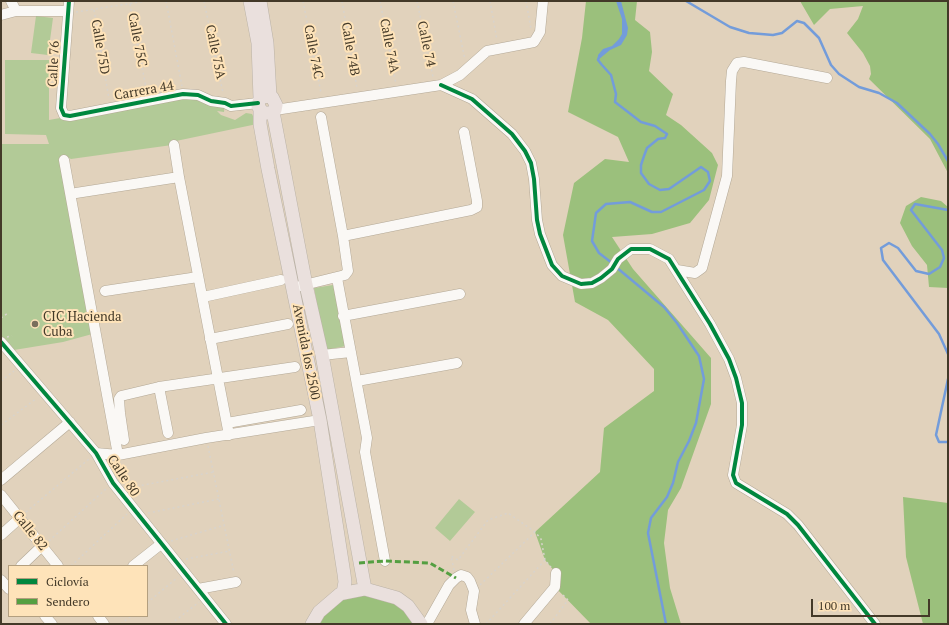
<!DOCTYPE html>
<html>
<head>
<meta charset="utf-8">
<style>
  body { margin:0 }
  #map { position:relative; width:949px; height:625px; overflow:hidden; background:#e1d2bc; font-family:"PT Serif",serif }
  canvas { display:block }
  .frame { position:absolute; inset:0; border:2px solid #433928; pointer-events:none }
  .legend { position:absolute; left:8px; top:565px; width:140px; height:52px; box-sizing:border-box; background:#fee3b9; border:1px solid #b39f7f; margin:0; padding:5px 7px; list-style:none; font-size:12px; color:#433928 }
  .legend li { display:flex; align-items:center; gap:8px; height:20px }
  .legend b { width:20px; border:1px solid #b39f7f }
  .scale { position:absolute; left:811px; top:599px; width:119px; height:18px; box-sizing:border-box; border:2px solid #433928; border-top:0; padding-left:5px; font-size:12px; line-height:14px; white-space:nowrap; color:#433928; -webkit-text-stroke:3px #fee3b9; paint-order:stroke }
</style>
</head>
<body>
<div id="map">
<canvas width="949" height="625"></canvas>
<div class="frame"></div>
<ul class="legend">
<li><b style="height:5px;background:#00873e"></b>Ciclovía</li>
<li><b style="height:5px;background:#549f41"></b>Sendero</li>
</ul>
<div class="scale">100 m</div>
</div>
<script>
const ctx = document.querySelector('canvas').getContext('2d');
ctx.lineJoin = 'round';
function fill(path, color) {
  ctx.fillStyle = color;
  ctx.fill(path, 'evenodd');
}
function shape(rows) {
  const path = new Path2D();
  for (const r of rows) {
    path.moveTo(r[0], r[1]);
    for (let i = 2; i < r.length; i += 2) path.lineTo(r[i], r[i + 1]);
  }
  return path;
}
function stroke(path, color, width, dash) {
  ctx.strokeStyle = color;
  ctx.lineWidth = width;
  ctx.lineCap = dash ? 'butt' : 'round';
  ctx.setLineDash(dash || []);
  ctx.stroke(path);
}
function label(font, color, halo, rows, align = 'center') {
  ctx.font = font + ' "PT Serif",serif';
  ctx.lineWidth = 4;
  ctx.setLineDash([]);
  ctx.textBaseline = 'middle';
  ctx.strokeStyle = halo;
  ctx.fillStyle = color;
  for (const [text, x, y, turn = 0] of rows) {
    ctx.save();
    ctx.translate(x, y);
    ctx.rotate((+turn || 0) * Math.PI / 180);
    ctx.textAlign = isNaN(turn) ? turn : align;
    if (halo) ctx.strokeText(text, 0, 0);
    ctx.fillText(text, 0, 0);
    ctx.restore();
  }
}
const green = shape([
  [36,16,53,18,48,55,31,53],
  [5,60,49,60,49,120,116,108,190,98,225,103,224,112,217,111,221,115,235,120,246,113,252,114,257,124,176,141,172,145,71,159,65,156,58,160,64,160,96,333,63,342,14,350,1,342,1,144,49,144,46,135,5,134],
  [333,285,346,346,325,350,314,288],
  [459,499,475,512,450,541,435,528]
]);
const forest = shape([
  [586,1,637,1,635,20,650,32,652,52,649,71,673,94,666,115,681,125,712,153,718,165,709,200,690,223,652,234,612,237,633,269,711,358,711,404,681,488,668,510,664,543,670,588,681,624,591,624,555,587,556,573,545,560,535,532,600,472,604,428,654,391,654,369,608,320,575,302,563,235,574,183,605,159,629,162,618,137,568,112,582,38],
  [800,1,948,1,948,173,930,139,869,79,871,74,870,66,863,53,847,33,858,19,863,6,830,9,814,25],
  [921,197,941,201,948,207,948,288,929,287,927,265,912,246,900,223,906,206],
  [903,497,948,503,948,624,923,624,906,557],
  [384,593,421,624,312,624,332,599]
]);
const water = shape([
  [616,1,621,1,628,28,627,35,621,45,610,50,598,60,598,55,603,49,612,46,619,39,622,34,622,19]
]);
const stream = shape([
  [686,1,730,27,749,33,773,35,782,33,797,21,804,23,819,38,831,65,839,74,859,87,879,93,897,103,930,134,938,144,948,161],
  [599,57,598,60,602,65,611,75,616,94,615,102,641,122,655,126,667,134,665,138,658,139,647,148,644,156,641,165,641,173,649,184,660,190,669,189,701,167,708,172,710,181,704,190,661,212,652,212,630,202,606,204,596,213,592,241,599,253,612,263],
  [948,210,915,204,911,210,942,250,944,258,940,267,929,274,916,271,898,248,889,243,881,248,883,260,939,334,948,354],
  [616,267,664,307,677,323,699,356,704,379,696,423,689,441,678,462,673,483,667,497,651,518,648,533,666,624],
  [948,379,936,435,939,442,948,442]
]);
const path = shape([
  [166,1,182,86],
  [204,1,223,93],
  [303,1,321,93],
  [342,1,357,88],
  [380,1,396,84],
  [417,1,433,77],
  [453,1,465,60],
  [490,1,497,40],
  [526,1,531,29],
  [130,4,147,93],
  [94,10,109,99],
  [76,12,146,1],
  [1,318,8,313],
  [7,337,12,336],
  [1,381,14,371],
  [1,425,37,398],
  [208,446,234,573],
  [127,488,214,472],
  [26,512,89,459],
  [148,513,219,499],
  [49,541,107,488],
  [171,541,225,525],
  [186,559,230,551],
  [71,566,127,514],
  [454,570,451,556,458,560,488,520,508,513,535,532,541,539,545,560,551,567],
  [480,585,535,532],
  [147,603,178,577],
  [121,624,131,616],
  [171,624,199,602],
  [486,624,545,560],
  [550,624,568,600,561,593]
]);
const minor = shape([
  [11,1,16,11],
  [69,1,61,108,64,115,70,116,183,94,198,95,211,101,225,103,231,106,258,103],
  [1,15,16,11,67,11],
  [441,85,472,99,512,134,525,151,531,163,534,179,537,220,540,234,552,265,562,276,581,284,592,283,601,278,612,269,618,259,631,249,650,249,669,259,710,324,729,359,736,378,742,403,742,425,733,475,736,483,787,514,798,525,875,624],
  [275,110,441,85,460,75,487,51,534,42,540,32,543,1],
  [321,117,343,236],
  [174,145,179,177,229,435],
  [64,160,118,455],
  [76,193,179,177],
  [677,270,695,273,702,268,727,176,731,81,732,71,737,63,744,62,827,78],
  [337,278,367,438,365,452,385,561],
  [300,286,345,275,348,271,343,236,471,210,477,207,477,201,464,132],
  [105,291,198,277],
  [203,297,281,280],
  [343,316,460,294],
  [210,339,288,324],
  [1,342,96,453,113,483,226,624],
  [322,355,351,352],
  [357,381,457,363],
  [159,387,168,433],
  [227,423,301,410],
  [124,440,120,413,119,399,121,396,159,387,295,367],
  [96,453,118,455,206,438,320,420],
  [1,480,70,422],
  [1,495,58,566],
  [1,535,20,518],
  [21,566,42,546],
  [133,566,161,544],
  [1,580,9,589],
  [198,589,236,582],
  [45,616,52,624],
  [98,616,104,624],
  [427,624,449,585,456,578,461,575,467,577,470,581,474,591,471,610,475,624],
  [524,624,555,587,556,573]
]);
const major = shape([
  [250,1,258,43,260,98,258,106,263,113,270,113,275,110,276,105,272,97,266,96,260,98],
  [260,1,267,43,270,96],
  [260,111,260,124,268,169,320,420,344,574,345,582,343,593],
  [273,112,306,285,322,355,365,589],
  [312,624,319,612,340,594,365,589,397,598,408,606,421,624]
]);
const quiet = shape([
  [359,563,385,561,430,563,456,578]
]);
const cycleway = shape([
  [69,1,61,108,64,115,70,116,183,94,198,95,211,101,225,103,231,106,258,103],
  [441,85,472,99,512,134,525,151,531,163,534,179,537,220,540,234,552,265,562,276,581,284,592,283,601,278,612,269,618,259,631,249,650,249,669,259,710,324,729,359,736,378,742,403,742,425,733,475,736,483,787,514,798,525,875,624],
  [1,342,96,453,113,483,226,624]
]);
const markers = [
  [35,324,4,"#7a6f5c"]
];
const streetNames = [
  ["Calle 75C",137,40,79],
  ["Calle 74",426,44,78],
  ["Calle 74A",389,46,79],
  ["Calle 75D",100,47,80],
  ["Calle 74B",350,49,80],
  ["Calle 75A",215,52,78],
  ["Calle 74C",313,52,79],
  ["Calle 76",54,64,-87],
  ["Carrera 44",144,91,-10],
  ["Avenida los 2500",306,352,79],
  ["Calle 80",123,476,56],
  ["Calle 82",30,531,51]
];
const poiNames = [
  ["CIC Hacienda",43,317],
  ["Cuba",43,332]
];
fill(green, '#b2ca97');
fill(forest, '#9bc07c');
fill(water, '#739cda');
stroke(stream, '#739cda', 2.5);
stroke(minor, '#b3a896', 11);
stroke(major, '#bab2a6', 14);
stroke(path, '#d8d3cc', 1.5, [2, 3]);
stroke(minor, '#faf8f5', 10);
stroke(major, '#eae0dd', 13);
stroke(quiet, '#549f41', 3, [6, 3]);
stroke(cycleway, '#00873e', 4);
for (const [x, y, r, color] of markers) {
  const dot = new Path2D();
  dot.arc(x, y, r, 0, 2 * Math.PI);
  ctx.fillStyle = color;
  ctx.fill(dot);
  stroke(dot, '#fee3b9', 1.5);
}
label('13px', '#433928', '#fee3b9', streetNames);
label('13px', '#433928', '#fee3b9', poiNames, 'left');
</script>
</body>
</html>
